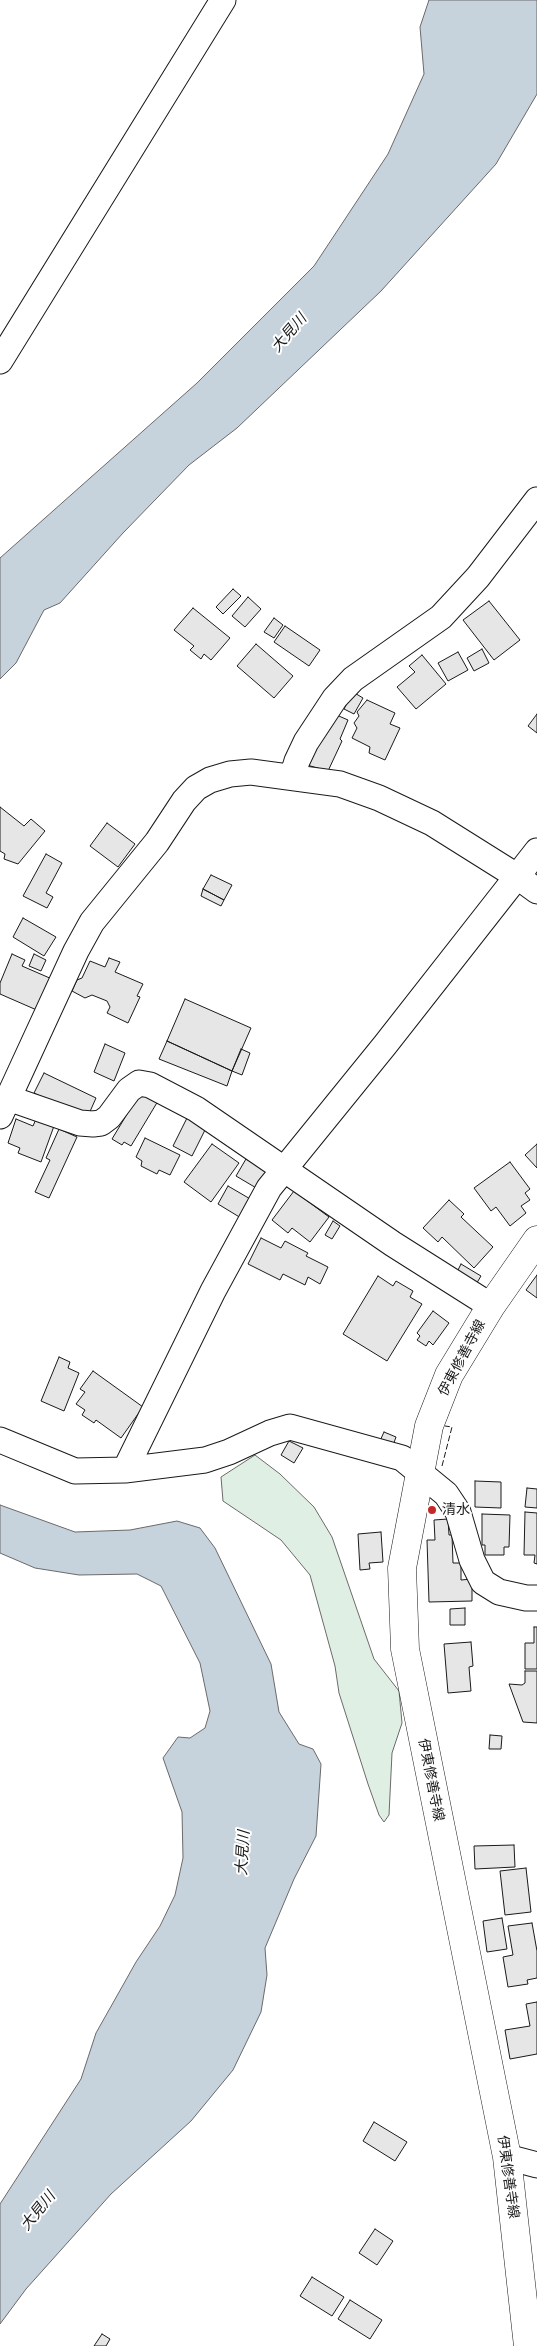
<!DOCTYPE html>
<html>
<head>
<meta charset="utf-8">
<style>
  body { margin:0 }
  canvas { display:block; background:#fff }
</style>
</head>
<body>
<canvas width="537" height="2346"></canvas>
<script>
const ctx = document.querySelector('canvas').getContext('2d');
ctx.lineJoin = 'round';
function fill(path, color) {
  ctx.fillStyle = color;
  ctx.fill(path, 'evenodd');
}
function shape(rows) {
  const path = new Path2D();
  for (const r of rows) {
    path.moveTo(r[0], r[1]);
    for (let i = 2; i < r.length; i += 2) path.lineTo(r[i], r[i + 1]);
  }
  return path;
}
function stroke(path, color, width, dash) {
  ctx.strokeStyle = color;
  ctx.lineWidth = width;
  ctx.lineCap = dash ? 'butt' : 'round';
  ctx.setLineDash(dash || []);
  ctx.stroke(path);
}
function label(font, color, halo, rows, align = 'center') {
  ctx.font = font + ' Mulish,"Noto Sans JP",sans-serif';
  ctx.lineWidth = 4;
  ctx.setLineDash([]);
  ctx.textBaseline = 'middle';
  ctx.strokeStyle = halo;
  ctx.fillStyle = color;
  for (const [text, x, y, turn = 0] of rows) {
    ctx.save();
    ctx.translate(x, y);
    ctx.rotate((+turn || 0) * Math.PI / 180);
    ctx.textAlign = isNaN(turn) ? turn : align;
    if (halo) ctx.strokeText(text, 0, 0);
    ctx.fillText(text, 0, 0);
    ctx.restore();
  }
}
const green = shape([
  [255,1455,280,1474,314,1507,332,1537,374,1659,399,1691,402,1723,392,1753,389,1815,384,1822,379,1815,368,1784,339,1693,335,1666,310,1575,281,1540,223,1501,221,1477,255,1455]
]);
const water = shape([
  [429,0,537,0,537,94,496,164,381,291,237,428,189,465,123,533,60,603,44,610,16,663,0,679,0,558,197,383,314,266,388,154,424,74,420,27,429,0],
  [0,1505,75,1532,130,1530,177,1521,200,1528,215,1548,271,1664,279,1712,299,1744,313,1749,321,1764,316,1836,294,1879,265,1948,267,1975,261,2012,233,2070,191,2121,111,2194,26,2289,0,2324,0,2204,81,2079,96,2033,136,1962,160,1926,175,1895,183,1858,182,1812,163,1758,178,1737,190,1738,205,1728,210,1711,200,1663,161,1586,137,1574,79,1575,35,1568,0,1553,0,1505]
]);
const building = shape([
  [233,589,241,596,223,614,216,607,233,589],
  [248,597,261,609,245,627,232,616,248,597],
  [489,601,520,640,494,660,463,620,489,601],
  [193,608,230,638,211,660,204,654,201,659,190,650,194,646,174,630,193,608],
  [274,618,283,625,274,638,264,632,274,618],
  [285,626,320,650,309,666,274,642,285,626],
  [256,644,293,676,274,698,237,666,256,644],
  [482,649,489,663,474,671,467,658,482,649],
  [458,652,468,670,448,681,438,663,458,652],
  [422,655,446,684,416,709,397,687,415,672,409,666,422,655],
  [353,692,363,698,354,714,344,709,353,692],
  [367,700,395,713,390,724,400,728,385,760,369,753,370,747,352,738,357,728,354,723,359,716,357,712,367,700],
  [332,713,348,720,340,739,342,741,328,771,307,765,332,713],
  [537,714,537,733,528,726,537,714],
  [0,807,24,826,31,819,45,831,18,864,4,859,5,854,0,851,0,807],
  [107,823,135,844,118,867,90,846,107,823],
  [46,854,62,863,46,893,53,897,47,908,23,896,46,854],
  [211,875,232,885,224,900,203,889,211,875],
  [203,889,224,900,221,906,201,896,203,889],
  [23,918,56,937,44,956,13,937,23,918],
  [12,954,25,960,22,966,52,979,39,1011,0,994,0,983,12,954],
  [34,954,46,960,41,971,29,966,34,954],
  [109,958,120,962,115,972,143,984,137,996,140,997,128,1023,107,1013,110,1007,107,1001,92,995,85,998,72,991,77,980,82,978,90,961,105,967,109,958],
  [185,999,251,1028,232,1071,167,1041,185,999],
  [167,1041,232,1071,227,1086,159,1059,167,1041],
  [105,1044,125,1053,114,1081,94,1072,105,1044],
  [241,1049,250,1053,242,1075,232,1071,241,1049],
  [44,1073,96,1098,88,1116,68,1110,34,1093,44,1073],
  [141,1091,158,1101,131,1146,124,1142,122,1145,112,1139,141,1091],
  [188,1116,207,1126,192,1156,173,1146,188,1116],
  [16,1119,33,1126,36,1119,54,1126,41,1162,18,1153,20,1148,8,1143,16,1119],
  [59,1129,77,1137,49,1198,35,1192,50,1160,46,1158,59,1129],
  [145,1138,180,1155,170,1175,159,1170,157,1174,141,1166,142,1161,136,1157,145,1138],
  [212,1144,239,1163,211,1202,184,1182,212,1144],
  [537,1144,537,1168,525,1155,537,1144],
  [246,1159,268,1172,258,1189,236,1176,246,1159],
  [510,1162,530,1189,525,1193,530,1200,521,1206,526,1213,510,1226,496,1207,491,1211,474,1188,510,1162],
  [228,1186,252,1200,241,1218,218,1204,228,1186],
  [294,1191,329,1217,310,1242,292,1228,288,1233,272,1220,294,1191],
  [449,1200,464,1214,461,1217,493,1247,474,1268,442,1237,438,1242,423,1228,449,1200],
  [333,1221,340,1226,332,1239,325,1235,333,1221],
  [261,1238,281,1248,285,1241,308,1253,306,1256,328,1267,320,1284,308,1277,305,1285,283,1274,280,1280,248,1264,261,1238],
  [461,1264,481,1276,475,1286,456,1274,461,1264],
  [537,1275,537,1298,526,1290,537,1275],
  [378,1276,393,1286,396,1281,413,1291,410,1297,422,1304,387,1361,343,1334,378,1276],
  [433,1311,449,1323,433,1345,429,1341,426,1346,417,1340,420,1336,417,1333,433,1311],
  [59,1357,70,1362,68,1368,79,1373,64,1411,41,1401,59,1357],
  [93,1371,143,1407,121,1438,96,1420,94,1423,82,1415,85,1410,76,1404,85,1392,80,1389,93,1371],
  [384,1432,396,1437,392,1448,379,1443,384,1432],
  [289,1441,303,1448,294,1463,281,1455,289,1441],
  [475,1481,501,1482,501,1508,475,1507,475,1481],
  [527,1488,537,1489,537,1508,525,1507,527,1488],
  [525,1512,537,1513,537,1564,534,1563,535,1555,524,1555,525,1512],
  [482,1514,510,1515,509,1547,504,1547,504,1555,485,1555,485,1545,482,1545,482,1514],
  [448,1519,449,1535,452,1535,453,1563,461,1563,461,1580,472,1579,472,1601,429,1602,427,1540,435,1540,434,1520,448,1519],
  [381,1532,383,1562,369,1563,370,1569,360,1570,358,1534,381,1532],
  [465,1608,465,1625,450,1625,450,1609,465,1608],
  [534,1627,537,1627,537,1669,525,1669,525,1643,534,1643,534,1627],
  [471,1642,473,1666,469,1667,471,1691,448,1693,444,1644,471,1642],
  [525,1671,537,1671,537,1723,523,1722,509,1684,522,1685,525,1683,525,1671],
  [490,1735,502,1736,501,1749,489,1749,490,1735],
  [514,1845,515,1867,475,1869,474,1846,514,1845],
  [526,1868,531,1912,505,1915,500,1871,526,1868],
  [502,1918,507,1949,487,1952,483,1921,502,1918],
  [532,1923,537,1951,537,1978,527,1980,528,1984,508,1987,503,1957,513,1955,508,1926,532,1923],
  [537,2002,537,2054,510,2059,505,2030,530,2026,526,2004,537,2002],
  [374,2122,407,2142,395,2161,363,2141,374,2122],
  [375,2229,393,2241,377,2265,359,2253,375,2229],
  [312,2277,344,2297,332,2316,300,2296,312,2277],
  [350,2300,382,2320,370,2339,338,2319,350,2300],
  [102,2334,110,2339,106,2346,94,2346,102,2334]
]);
const minor = shape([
  [0,361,223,0],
  [292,777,297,761,306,742,335,698,353,679,441,617,478,577,537,500],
  [8,1098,80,1123,93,1124,101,1123,109,1117,129,1090,139,1083,150,1085,196,1109,393,1244,491,1306],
  [0,1116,76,951,92,922,157,842,184,801,196,788,210,780,230,774,251,772,340,784,379,798,432,823,518,877,537,891],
  [0,1440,75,1471,125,1470,205,1460,229,1452,270,1433,290,1427,402,1458,446,1494,458,1512,472,1560,483,1582,499,1592,526,1598,537,1598],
  [125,1470,213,1291,269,1188,385,1045,537,851],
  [507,2157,537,2165]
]);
const major = shape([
  [528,2346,507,2157,405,1649,402,1568,429,1426,449,1375,491,1306,537,1240]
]);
const fence = shape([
  [442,1466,452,1427,445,1426]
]);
const markers = [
  [432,1510,5,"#c62828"]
];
const streetNames = [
  ["伊東修善寺線",462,1358,-62],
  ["伊東修善寺線",431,1780,79],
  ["伊東修善寺線",508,2177,82]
];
const poiNames = [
  ["清水",442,1510]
];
const waterNames = [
  ["大見川",289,333,-49],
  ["大見川",243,1853,-87],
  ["大見川",38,2211,-51]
];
fill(green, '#e0efe3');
stroke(green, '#6a6a6a', 1);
fill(water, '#c6d2dc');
stroke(water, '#6a6a6a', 1);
fill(building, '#e6e6e6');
stroke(building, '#1a1a1a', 1);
stroke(minor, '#1a1a1a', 27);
stroke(major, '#1a1a1a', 29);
stroke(minor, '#fff', 25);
stroke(major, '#fff', 28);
stroke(fence, '#1a1a1a', 1, [6, 2.5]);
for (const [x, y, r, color] of markers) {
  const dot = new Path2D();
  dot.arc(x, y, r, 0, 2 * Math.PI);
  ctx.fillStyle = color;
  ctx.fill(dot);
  stroke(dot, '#fff', 2);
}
label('14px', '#1a1a1a', '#fff', streetNames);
label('14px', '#1a1a1a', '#fff', poiNames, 'left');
label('italic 15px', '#1a1a1a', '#fff', waterNames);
</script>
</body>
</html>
